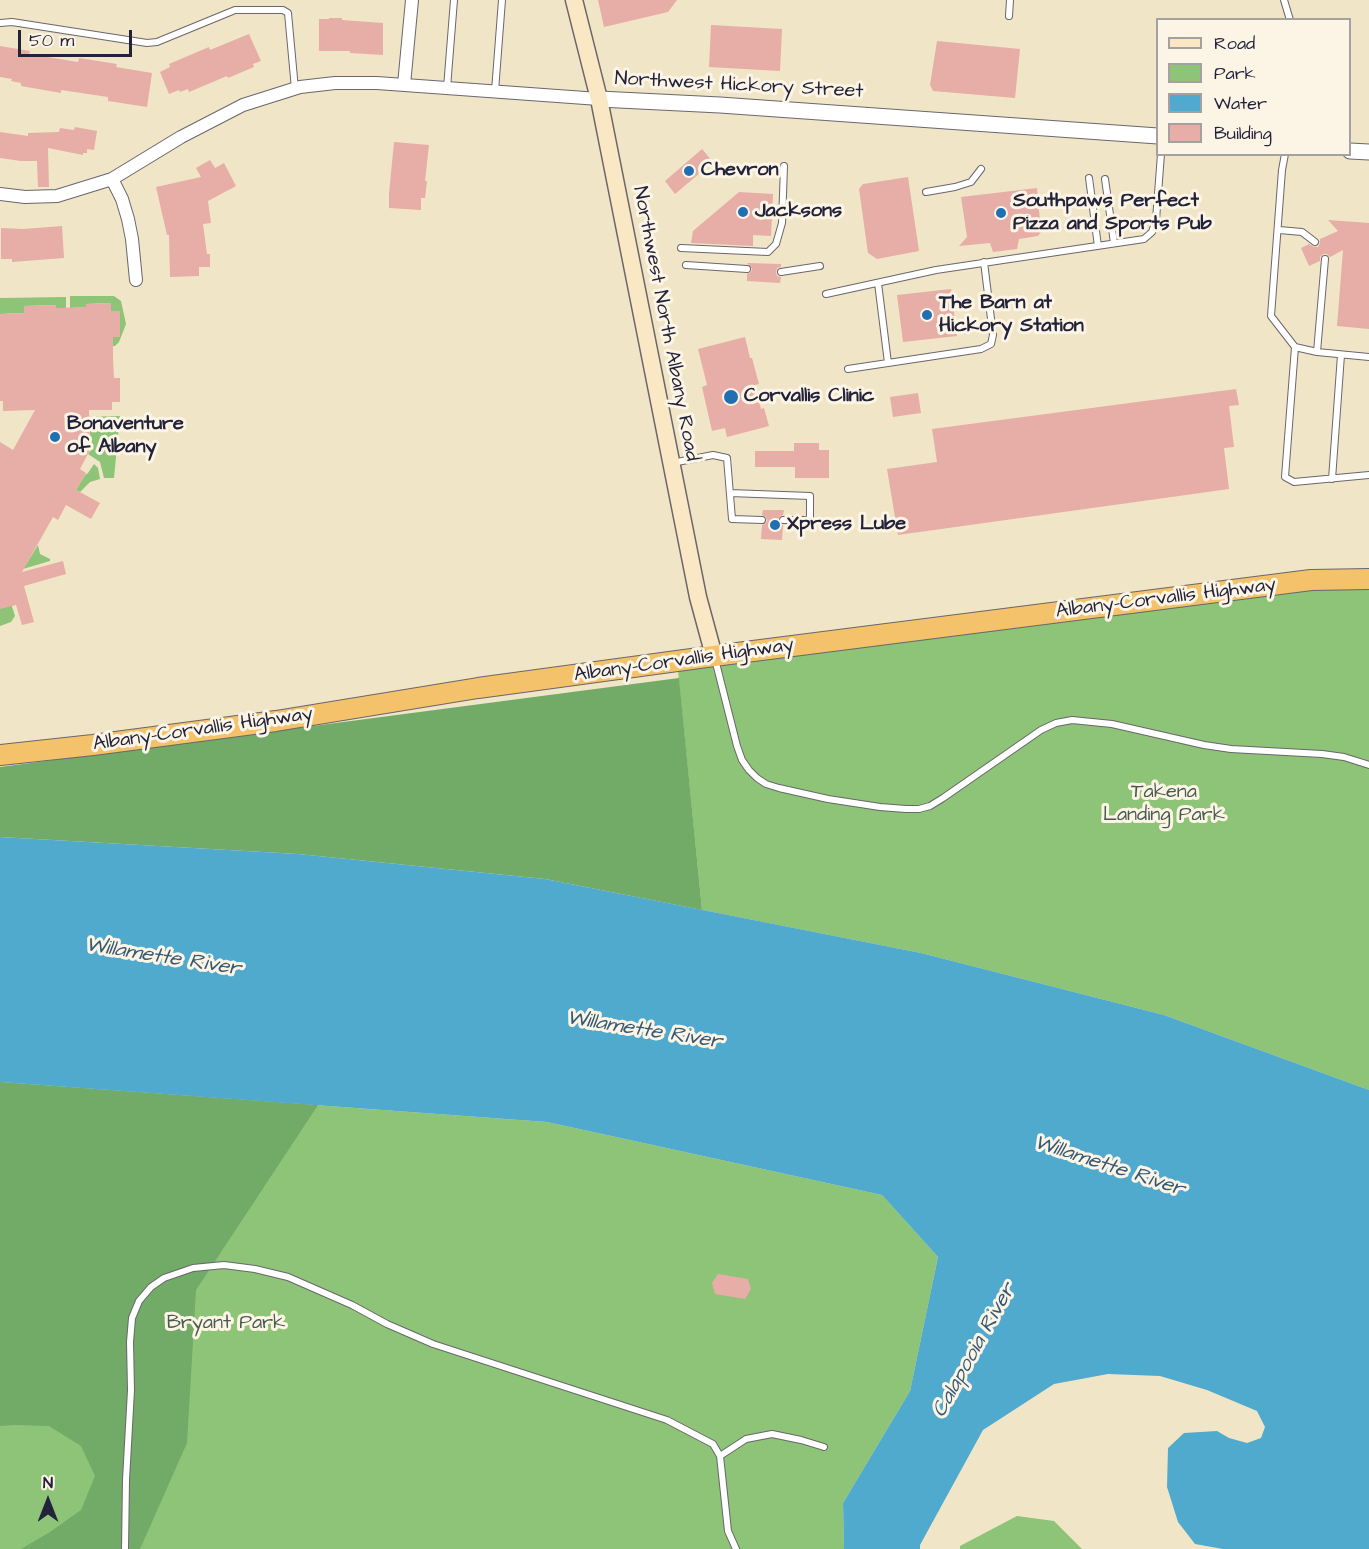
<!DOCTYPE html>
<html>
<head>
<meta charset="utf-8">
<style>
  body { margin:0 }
  #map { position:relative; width:1369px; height:1549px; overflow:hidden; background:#f0e5c7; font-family:"Architects Daughter",sans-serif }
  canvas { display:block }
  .legend { position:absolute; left:1156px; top:18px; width:195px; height:138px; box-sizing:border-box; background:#fcf5e5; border:2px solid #a5a1a1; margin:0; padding:8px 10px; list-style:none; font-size:18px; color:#22223b }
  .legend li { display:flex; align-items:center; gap:12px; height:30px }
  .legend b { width:30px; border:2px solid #a5a1a1 }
  .north { position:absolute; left:18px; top:1471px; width:60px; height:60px; -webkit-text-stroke:4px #fcf5e5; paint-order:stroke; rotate:0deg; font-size:16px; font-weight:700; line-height:24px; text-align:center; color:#22223b }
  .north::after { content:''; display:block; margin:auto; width:21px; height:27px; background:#22223b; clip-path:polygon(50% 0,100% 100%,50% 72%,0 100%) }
  .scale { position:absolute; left:18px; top:30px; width:114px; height:27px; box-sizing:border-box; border:3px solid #22223b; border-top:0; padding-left:8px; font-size:18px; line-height:21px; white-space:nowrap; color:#22223b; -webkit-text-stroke:4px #fcf5e5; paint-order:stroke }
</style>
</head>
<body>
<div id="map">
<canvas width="1369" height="1549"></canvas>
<ul class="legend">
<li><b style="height:8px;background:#fae7c3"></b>Road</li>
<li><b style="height:16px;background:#8dc477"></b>Park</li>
<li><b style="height:16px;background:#4faacd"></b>Water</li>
<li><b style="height:16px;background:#e7ada7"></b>Building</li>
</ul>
<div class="north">N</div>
<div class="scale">50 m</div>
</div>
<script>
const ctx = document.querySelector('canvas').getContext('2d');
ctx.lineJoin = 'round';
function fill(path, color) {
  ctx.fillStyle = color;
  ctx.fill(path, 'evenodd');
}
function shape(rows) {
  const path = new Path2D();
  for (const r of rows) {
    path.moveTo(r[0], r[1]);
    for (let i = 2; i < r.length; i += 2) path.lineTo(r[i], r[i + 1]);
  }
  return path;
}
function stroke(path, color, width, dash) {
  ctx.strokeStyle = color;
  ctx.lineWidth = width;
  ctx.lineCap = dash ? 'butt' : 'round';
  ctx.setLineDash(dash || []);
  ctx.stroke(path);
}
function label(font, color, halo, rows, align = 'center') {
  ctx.font = font + ' "Architects Daughter",sans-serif';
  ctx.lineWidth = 6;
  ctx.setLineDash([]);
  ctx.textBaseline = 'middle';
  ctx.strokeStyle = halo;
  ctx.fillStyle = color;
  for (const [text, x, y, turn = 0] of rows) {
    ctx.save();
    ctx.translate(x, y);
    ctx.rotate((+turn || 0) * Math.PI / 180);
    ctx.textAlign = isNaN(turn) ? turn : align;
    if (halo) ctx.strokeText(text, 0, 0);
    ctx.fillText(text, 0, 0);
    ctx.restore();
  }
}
const green = shape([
  [70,296,114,296,121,301,126,324,119,342,115,346,112,346,111,337,120,337,120,312,111,311,111,303,86,304,86,307,70,308],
  [66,297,66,308,62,308,61,311,56,311,56,305,24,306,24,313,0,314,0,298],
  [120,416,114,478,104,478,100,462,88,454,91,450,87,447,90,441,90,420,86,419,86,417],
  [94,464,98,468,100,479,90,482,80,492,76,490,85,475,88,473],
  [38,545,40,554,50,559,50,561,16,571,6,588,15,616,11,622,0,626,0,571,27,563],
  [1369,580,1369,1090,1164,1015,921,953,702,910,677,661],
  [0,1082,547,1122,882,1195,938,1257,910,1391,843,1503,844,1549,0,1549],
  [1017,1516,1054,1521,1082,1549,960,1549,960,1546]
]);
const forest = shape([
  [679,678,702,910,545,879,298,854,0,837,0,767],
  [0,1082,318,1105,196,1290,187,1443,140,1549,21,1549,50,1532,81,1510,95,1476,81,1446,49,1426,14,1425,0,1426]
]);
const water = shape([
  [0,837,298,854,545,879,921,953,1164,1015,1369,1090,1369,1549,1223,1549,1195,1544,1178,1522,1167,1487,1168,1448,1184,1433,1217,1431,1229,1438,1247,1443,1261,1438,1265,1427,1257,1411,1207,1390,1160,1376,1108,1374,1054,1384,983,1430,920,1545,920,1549,844,1549,843,1503,910,1391,938,1257,882,1195,547,1122,0,1082]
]);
const building = shape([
  [598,0,677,0,668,12,604,27],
  [329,18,342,18,342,20,383,23,383,55,350,53,350,51,319,51,319,19,329,19],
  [711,25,782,29,780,71,709,67],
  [249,34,261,61,253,64,254,67,228,78,227,76,189,92,188,89,180,92,179,90,169,94,160,72,170,67,169,64,209,47,210,50],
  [937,41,1020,49,1015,98,933,91,930,85],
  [0,46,30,51,29,54,78,62,79,58,117,64,116,67,152,73,147,107,108,101,108,97,61,90,61,93,21,86,21,83,11,81,12,79,0,77],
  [75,127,97,131,94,150,87,149,87,153,83,153,83,155,48,148,49,187,38,187,37,161,21,161,0,158,0,132,28,136,28,133,59,132,60,128,74,130],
  [394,142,429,145,425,181,427,181,425,198,421,198,421,210,389,208,389,194],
  [702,149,713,162,675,194,665,181],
  [210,160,215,168,224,163,236,186,208,201,211,223,203,224,207,254,210,254,210,267,199,267,199,276,170,277,169,235,167,235,156,187,201,177,196,168],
  [908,177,919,251,877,259,868,253,859,189,863,184],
  [1037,188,1041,232,1038,236,1019,239,1017,249,993,252,990,243,959,246,967,237,961,197],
  [739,192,773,194,771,236,753,235,753,246,691,243,693,231],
  [1328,220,1369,223,1369,329,1337,326,1343,250,1330,257,1327,254,1323,254,1320,257,1320,261,1309,266,1301,248,1309,244,1314,247,1318,247,1320,243,1320,239,1338,231],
  [62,226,64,258,12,262,12,259,1,259,1,228,23,229],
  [747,263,781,264,781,267,777,268,776,272,777,276,781,277,780,283,747,281,747,274,751,272,752,269],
  [951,289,957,336,903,342,897,295],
  [111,303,111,311,120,311,120,337,113,337,113,358,114,378,120,378,120,402,112,402,112,410,89,410,90,450,80,469,86,473,76,490,100,503,91,519,66,505,58,520,53,517,22,572,63,561,66,574,24,586,34,622,22,625,16,605,0,609,0,442,13,450,35,410,3,411,3,401,0,401,0,314,24,313,24,306,56,305,56,308,86,307,86,304],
  [745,337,750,358,752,358,759,384,755,385,761,409,764,408,769,426,727,437,725,428,712,431,702,387,707,385,698,349],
  [1236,389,1239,405,1229,406,1234,447,1224,448,1229,489,898,535,887,469,937,462,932,429],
  [918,393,921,413,893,417,890,397],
  [794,443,819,443,819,450,829,450,829,478,795,478,795,467,755,467,755,451,794,451],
  [763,510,784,510,783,515,780,516,778,519,779,523,783,525,782,540,761,539,762,525,765,524,767,521,766,517,762,515],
  [718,1274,748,1279,751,1289,745,1299,715,1294,712,1283]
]);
const service = shape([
  [1284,0,1290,20],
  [1009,16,1010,0],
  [0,23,12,22,147,43,157,42,235,10,283,10,288,13,295,89],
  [447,88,454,0],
  [495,91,502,0],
  [1285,154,1282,170,1271,316,1295,347,1285,477,1294,482,1369,475],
  [1089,178,1098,246],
  [1105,179,1114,243],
  [926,192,955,187,971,182,981,169],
  [1279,230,1302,232,1315,242],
  [681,248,768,252,776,244,782,223,784,166],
  [1325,259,1317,352,1369,357],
  [686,265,747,269],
  [781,272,820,266],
  [878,283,888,363],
  [826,294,936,270,1144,239,1152,232,1156,220,1161,154],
  [1295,347,1317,352],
  [848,369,981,349,991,344,993,335,984,262],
  [672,463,713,455,727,458,732,519,762,520],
  [1332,479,1341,355],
  [730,493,810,496,810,520,783,520],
  [715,659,737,746,742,760,749,770,757,778,766,784,779,788,828,799,880,807,906,809,919,809,930,806,943,798,1041,730,1056,723,1072,720,1112,724,1204,745,1231,749,1322,754,1344,757,1369,765],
  [720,1456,746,1439,772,1434,801,1440,824,1447],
  [125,1549,126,1480,131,1390,130,1342,132,1318,139,1301,151,1287,164,1278,193,1268,224,1265,255,1269,288,1277,352,1305,387,1324,433,1344,667,1420,713,1444,720,1456,728,1531,736,1549]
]);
const minor = shape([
  [404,85,412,0],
  [112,179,122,199,128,219,132,239,136,280],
  [0,194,25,197,57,196,112,179,181,137,243,105,300,87,335,83,377,83,599,99]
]);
const tertiary = shape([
  [599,99,720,105,1158,136],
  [1350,151,1369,152]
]);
const secondary = shape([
  [574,0,599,99,698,597,714,656]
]);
const trunk = shape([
  [0,755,93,745,276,721,478,688,714,656,1311,580,1369,579]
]);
const markers = [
  [689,171,6,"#1f6fb2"],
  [743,212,6,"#1f6fb2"],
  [1001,213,6,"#1f6fb2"],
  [927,315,6,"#1f6fb2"],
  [731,397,8,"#1f6fb2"],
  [55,437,6,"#1f6fb2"],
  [775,525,6,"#1f6fb2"]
];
const streetNames = [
  ["Northwest Hickory Street",739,86,3],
  ["Northwest North Albany Road",665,324,79],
  ["Albany-Corvallis Highway",1166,599,-7],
  ["Albany-Corvallis Highway",684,661,-8],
  ["Albany-Corvallis Highway",203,730,-8]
];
const poiNames = [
  ["Chevron",701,171],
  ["Southpaws Perfect",1013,202],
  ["Pizza and Sports Pub",1013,225],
  ["Jacksons",755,212],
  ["The Barn at",939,304],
  ["Hickory Station",939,327],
  ["Corvallis Clinic",744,397],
  ["Bonaventure",67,425],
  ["of Albany",67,448],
  ["Xpress Lube",787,525]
];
const parkNames = [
  ["Takena",1164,793],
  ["Landing Park",1164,816],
  ["Bryant Park",226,1324]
];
const waterNames = [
  ["Willamette River",163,958,9],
  ["Willamette River",644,1031,9],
  ["Willamette River",1109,1167,18],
  ["Calapooia River",975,1351,-61]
];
fill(green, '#8dc477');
fill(forest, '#72aa68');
fill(water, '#4faacd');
fill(building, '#e7ada7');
stroke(service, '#6a666c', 8);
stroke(minor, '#6a666c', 14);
stroke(tertiary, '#6a666c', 17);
stroke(secondary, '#6a666c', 19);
stroke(trunk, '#6a666c', 22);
stroke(service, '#fff', 6);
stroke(minor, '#fff', 12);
stroke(tertiary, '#fff', 15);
stroke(secondary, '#fae7c3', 16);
stroke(trunk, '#f3c26a', 20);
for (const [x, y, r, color] of markers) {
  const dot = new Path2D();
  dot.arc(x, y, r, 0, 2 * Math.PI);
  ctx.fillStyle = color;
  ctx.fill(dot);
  stroke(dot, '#fcf5e5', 2);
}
label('20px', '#22223b', '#fcf5e5', streetNames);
label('bold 20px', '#22223b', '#fcf5e5', poiNames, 'left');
label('20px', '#475b50', '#fcf5e5', parkNames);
label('italic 21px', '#345875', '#fcf5e5', waterNames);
</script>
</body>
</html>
